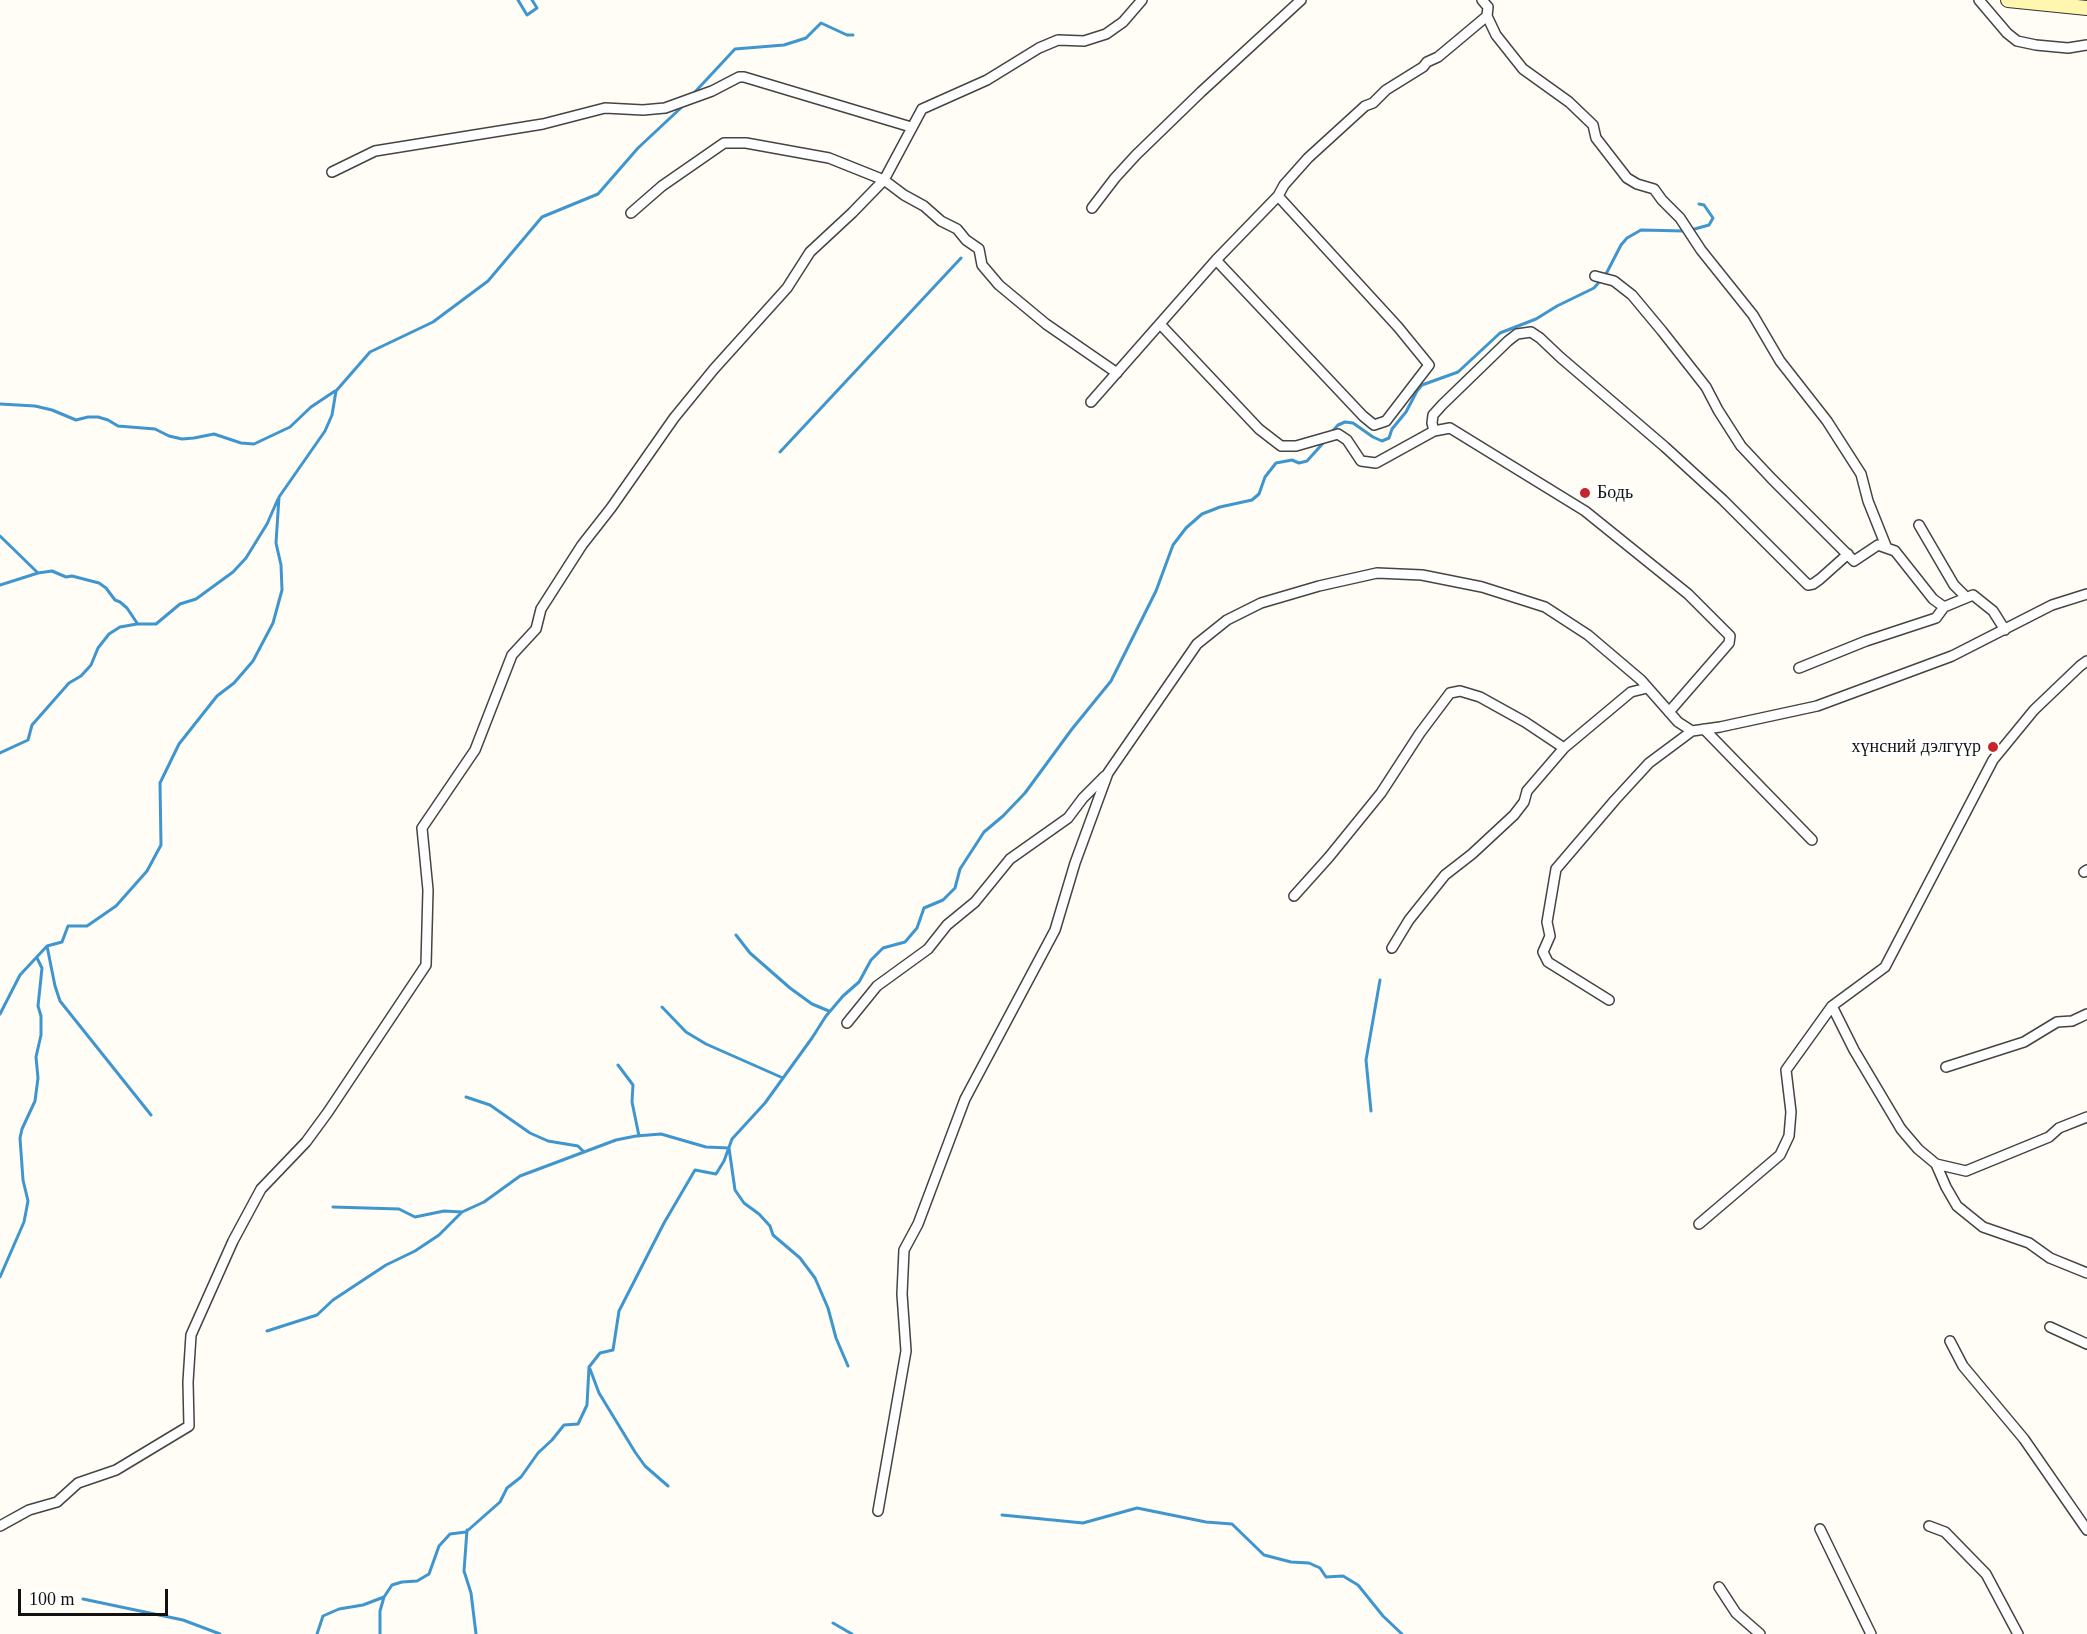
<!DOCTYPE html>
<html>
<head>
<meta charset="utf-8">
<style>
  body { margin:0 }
  #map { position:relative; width:2087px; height:1634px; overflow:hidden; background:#fffdf5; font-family:Georgia,serif }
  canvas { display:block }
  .scale { position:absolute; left:18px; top:1589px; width:150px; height:27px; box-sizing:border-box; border:3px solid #111; border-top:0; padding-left:8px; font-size:18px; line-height:21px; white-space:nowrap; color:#111; -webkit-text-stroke:4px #fff; paint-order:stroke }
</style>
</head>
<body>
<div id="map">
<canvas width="2087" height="1634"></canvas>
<div class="scale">100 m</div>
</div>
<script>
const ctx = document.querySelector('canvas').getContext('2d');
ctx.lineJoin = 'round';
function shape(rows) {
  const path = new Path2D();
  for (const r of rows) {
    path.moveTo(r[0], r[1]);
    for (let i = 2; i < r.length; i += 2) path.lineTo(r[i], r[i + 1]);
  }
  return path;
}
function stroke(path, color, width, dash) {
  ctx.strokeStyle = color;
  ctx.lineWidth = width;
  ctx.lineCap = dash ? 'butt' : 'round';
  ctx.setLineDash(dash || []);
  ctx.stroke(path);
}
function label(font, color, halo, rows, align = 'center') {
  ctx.font = font + ' Georgia,serif';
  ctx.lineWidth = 6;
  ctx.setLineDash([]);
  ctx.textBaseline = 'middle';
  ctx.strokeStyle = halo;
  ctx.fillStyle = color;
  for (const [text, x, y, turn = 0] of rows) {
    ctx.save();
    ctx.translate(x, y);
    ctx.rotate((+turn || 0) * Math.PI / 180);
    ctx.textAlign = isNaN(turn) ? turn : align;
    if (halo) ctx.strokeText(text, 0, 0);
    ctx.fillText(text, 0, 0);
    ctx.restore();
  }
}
const stream = shape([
  [518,0,527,15,537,8,532,0],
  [694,93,735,49,784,45,806,38,821,23,847,35,853,35],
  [1691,230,1709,225,1713,218,1704,205,1699,204],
  [0,404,35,406,52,410,76,420,88,417,98,417,108,420,118,426,155,429,169,436,182,439,194,438,214,434,241,443,254,444,290,427,311,407,335,391],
  [1331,433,1338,425,1345,422,1353,423,1373,437,1382,441,1389,438,1392,429,1406,412,1417,391,1422,385,1458,372,1500,333,1536,319,1557,306,1594,288,1606,274,1621,245,1627,238,1641,230,1684,231],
  [780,452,961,258],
  [0,536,38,573],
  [0,585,38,573,52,571,66,577,72,576,99,583,106,588,115,600,120,602,127,608,137,623],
  [0,753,28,740,32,725,69,683,81,676,91,665,98,648,109,634,120,627,137,624,156,624,180,604,196,599,233,572,246,558,267,524,278,499],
  [736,935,750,953,790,988,812,1004,829,1011],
  [47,946,55,986,60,1001,151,1115],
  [662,1007,686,1032,706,1044,783,1078],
  [0,1014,20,975,47,946,62,942,68,926,87,926,116,906,147,871,161,845,160,783,179,744,217,696,234,683,253,661,273,623,282,590,281,565,276,543,279,497,325,431,332,415,336,391,370,352,433,322,488,281,542,217,598,194,638,148,684,105],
  [618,1065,633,1085,632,1102,639,1136],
  [466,1097,490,1105,530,1133,548,1141,578,1146,584,1152],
  [1371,1111,1366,1060,1380,980],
  [333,1207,399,1209,415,1217,444,1211,462,1212,484,1202,520,1176,616,1140,636,1136,661,1134,706,1147,729,1148,735,1190,744,1203,759,1214,770,1226,773,1235,800,1258,815,1278,828,1308,836,1338,848,1366],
  [0,1277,24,1222,28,1201,23,1180,20,1138,22,1129,35,1101,38,1078,36,1057,41,1035,41,1016,38,1006,42,968,37,958],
  [267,1331,317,1315,333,1300,386,1265,415,1251,439,1235,462,1212],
  [590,1369,599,1393,635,1452,645,1466,668,1486],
  [1002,1515,1083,1523,1137,1508,1206,1522,1232,1524,1264,1555,1291,1562,1309,1563,1320,1568,1326,1577,1343,1576,1358,1585,1383,1616,1402,1634],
  [467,1530,464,1571,471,1593,476,1634],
  [83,1599,183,1620,220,1634],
  [833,1623,852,1634],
  [317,1634,323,1616,339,1609,363,1605,384,1597,392,1585,402,1582,417,1581,429,1574,439,1546,450,1534,466,1532,500,1502,507,1488,521,1477,538,1453,552,1440,564,1425,578,1424,587,1405,589,1367,600,1353,613,1350,619,1311,664,1223,695,1170,716,1174,724,1161,732,1139,765,1103,812,1038,826,1016,843,996,859,982,871,960,883,948,905,942,917,928,924,908,943,900,955,888,960,869,984,832,1003,816,1025,793,1072,729,1111,681,1156,591,1173,545,1186,528,1202,514,1220,507,1252,500,1259,494,1265,477,1276,463,1292,460,1299,463,1307,461,1325,441],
  [380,1634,380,1611,384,1597]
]);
const minor = shape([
  [1482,0,1488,7,1487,16,1496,35,1523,69,1569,102,1593,125,1596,138,1627,178,1637,184,1654,189,1662,200,1680,218,1701,250,1753,315,1780,361,1827,421,1861,474,1868,501,1886,546],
  [1979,0,2007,33,2017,41,2036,45,2068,48,2087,45],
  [332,172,375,151,543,124,605,108,643,110,665,108,712,91,739,77,744,77,911,127],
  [1092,208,1115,178,1136,155,1201,92,1301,0],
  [631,213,662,186,724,143,746,143,829,158,884,180,904,195,924,206,941,221,957,229,966,240,979,249,982,265,999,285,1046,324,1117,373],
  [1216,260,1363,416,1374,425,1386,421,1429,365,1398,327,1278,196],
  [1595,276,1614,281,1632,295,1662,331,1706,387,1718,410,1741,446,1772,479,1854,561,1878,545,1895,551,1933,599,1944,607,1973,595,1993,611,2005,630],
  [1160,324,1259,429,1281,446,1296,446,1338,434,1347,440,1361,461,1376,463,1434,431,1450,428,1585,511,1688,594,1730,636,1729,643,1669,712],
  [1091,402,1216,260,1278,196,1284,185,1308,158,1365,106,1373,103,1386,90,1423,67,1427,62,1438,57,1487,16],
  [1434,431,1432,423,1433,415,1442,405,1508,341,1517,334,1531,332,1540,338,1560,357,1665,447,1723,500,1808,585,1813,584,1820,579,1848,554],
  [1919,525,1954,585,1966,597],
  [1799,668,1866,641,1936,618,1944,607],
  [1704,729,1812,840],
  [2084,872,2087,870],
  [1294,896,1329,857,1381,793,1420,733,1450,693,1460,691,1480,697,1525,722,1564,748,1631,692,1647,688],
  [1392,948,1409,920,1445,875,1472,854,1514,815,1524,802,1527,791,1564,748],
  [1609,1000,1548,962,1543,952,1550,936,1547,922,1556,869,1615,800,1649,763,1692,731],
  [1832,1006,1854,1050,1901,1129,1918,1149,1936,1164,1946,1187,1957,1206,1983,1227,2029,1243,2050,1258,2087,1273],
  [847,1023,877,986,928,949,947,925,975,902,1010,859,1068,818,1083,798,1105,776],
  [1946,1067,2024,1042,2057,1022,2072,1021,2087,1014],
  [1936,1164,1966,1171,2049,1137,2059,1128,2087,1117],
  [1699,1224,1780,1155,1789,1136,1791,1112,1786,1070,1832,1006,1885,967,1993,760,2034,710,2080,666,2087,661],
  [2050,1327,2087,1344],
  [1950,1341,1963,1366,2024,1439,2087,1530],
  [878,1511,906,1351,902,1294,904,1250,918,1224,965,1099,1055,930,1075,863,1108,773,1197,644,1227,620,1261,603,1319,586,1377,573,1422,575,1482,587,1545,607,1588,635,1641,680,1678,722,1692,731,1720,727,1817,706,1952,656,2052,605,2087,594],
  [0,1526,29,1510,57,1502,78,1483,116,1470,189,1426,188,1382,191,1335,233,1241,261,1189,306,1142,328,1112,426,965,428,890,422,828,475,750,512,655,536,629,541,609,582,545,611,508,674,418,714,369,787,288,810,252,852,213,884,180,922,109,987,80,1039,48,1058,40,1084,41,1106,34,1123,22,1142,0],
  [1929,1526,1945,1532,1986,1574,2018,1634],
  [1820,1529,1871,1634],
  [1719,1587,1736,1613,1760,1634]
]);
const secondary = shape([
  [2008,0,2087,8]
]);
const markers = [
  [1585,493,6,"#c4262e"],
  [1993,747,6,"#c4262e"]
];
const poiNames = [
  ["Бодь",1597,493],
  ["хүнсний дэлгүүр",1981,747,"right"]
];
stroke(stream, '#3f96cf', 3);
stroke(minor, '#444', 12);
stroke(secondary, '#333', 16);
stroke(minor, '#fff', 9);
stroke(secondary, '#fff6b0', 14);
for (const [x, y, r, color] of markers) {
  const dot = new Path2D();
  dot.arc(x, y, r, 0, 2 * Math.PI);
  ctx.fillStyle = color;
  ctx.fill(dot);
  stroke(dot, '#fff', 2);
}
label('18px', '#111', '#fff', poiNames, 'left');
</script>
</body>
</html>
